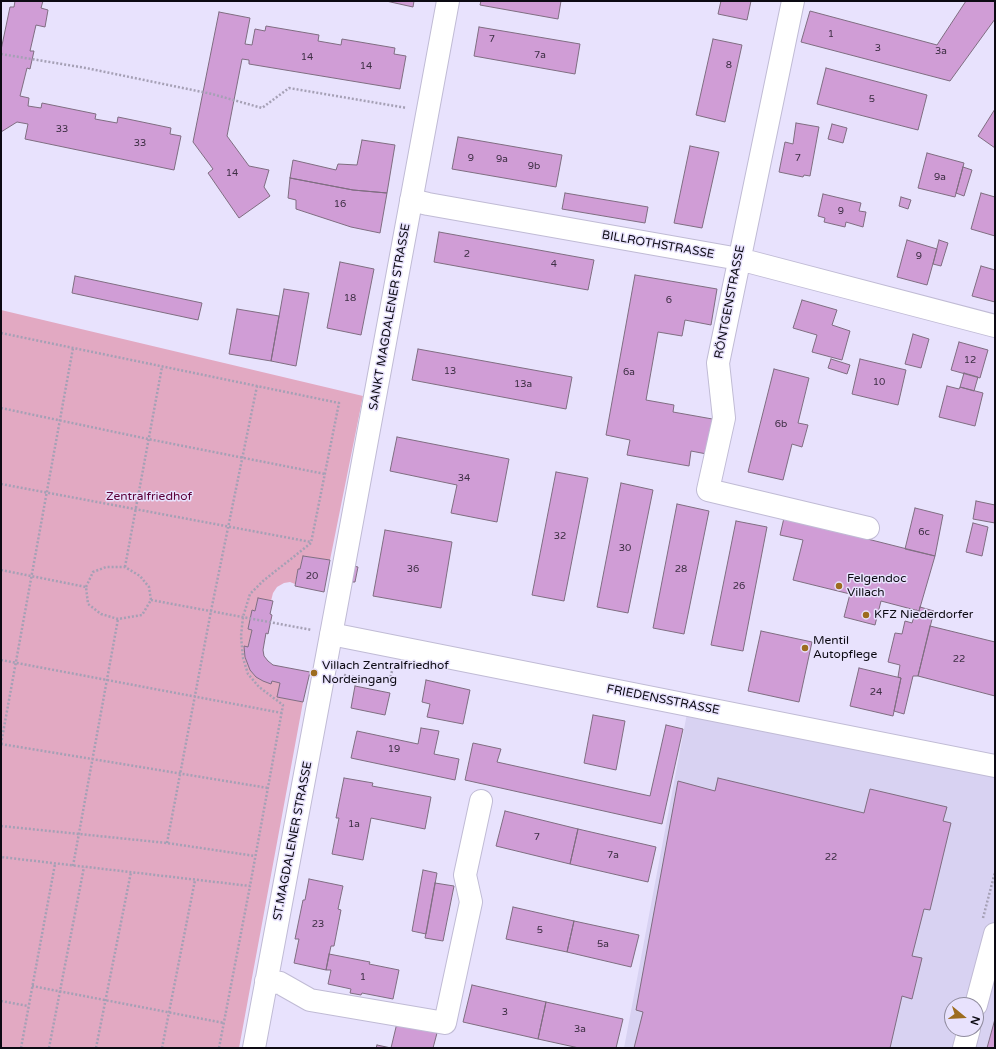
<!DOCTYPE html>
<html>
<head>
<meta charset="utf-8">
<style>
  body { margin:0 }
  #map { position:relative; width:996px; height:1049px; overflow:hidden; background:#e8e2fd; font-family:"Varela Round",sans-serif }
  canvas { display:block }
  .frame { position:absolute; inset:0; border:2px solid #0c0a13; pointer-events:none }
  .north { position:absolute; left:944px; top:997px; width:40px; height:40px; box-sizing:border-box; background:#e8e2fd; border:1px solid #908c9f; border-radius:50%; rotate:108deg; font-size:11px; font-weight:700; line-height:16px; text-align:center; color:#0c0a13 }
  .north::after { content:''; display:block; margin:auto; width:14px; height:18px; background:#9d6c1f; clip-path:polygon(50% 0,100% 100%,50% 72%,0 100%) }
</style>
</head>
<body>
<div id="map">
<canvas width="996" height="1049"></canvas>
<div class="frame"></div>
<div class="north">N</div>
</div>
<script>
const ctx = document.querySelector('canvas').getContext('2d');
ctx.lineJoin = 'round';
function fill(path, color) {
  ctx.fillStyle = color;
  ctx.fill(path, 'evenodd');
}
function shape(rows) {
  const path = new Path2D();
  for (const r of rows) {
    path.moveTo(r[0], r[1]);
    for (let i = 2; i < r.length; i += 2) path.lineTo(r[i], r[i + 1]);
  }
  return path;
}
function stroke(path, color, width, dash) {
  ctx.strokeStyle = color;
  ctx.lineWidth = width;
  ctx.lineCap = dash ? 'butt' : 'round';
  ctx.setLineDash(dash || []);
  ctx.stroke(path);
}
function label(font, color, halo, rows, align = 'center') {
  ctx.font = font + ' "Varela Round",sans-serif';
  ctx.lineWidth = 3;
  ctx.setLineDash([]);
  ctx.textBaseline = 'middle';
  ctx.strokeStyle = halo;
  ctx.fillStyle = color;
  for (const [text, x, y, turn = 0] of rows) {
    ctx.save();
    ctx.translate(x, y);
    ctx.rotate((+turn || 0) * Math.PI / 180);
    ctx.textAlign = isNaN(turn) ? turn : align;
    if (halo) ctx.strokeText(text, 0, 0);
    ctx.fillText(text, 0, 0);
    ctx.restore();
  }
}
const built = shape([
  [688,708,995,771,995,1048,624,1048],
  [952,1005,976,1005,976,1029,952,1029]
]);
const green = shape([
  [1,310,363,396,330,560,303,556,300,569,298,569,295,584,290,582,284,583,277,587,273,593,271,601,258,598,255,611,252,610,248,629,252,630,248,647,244,647,245,657,250,670,256,677,271,684,272,681,280,683,277,697,303,702,239,1048,1,1048]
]);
const building = shape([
  [15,1,43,1,41,8,48,10,45,27,36,25,30,51,34,51,30,69,27,68,20,96,29,98,28,106,41,108,42,103,96,114,95,119,117,123,118,117,171,128,170,134,181,136,174,170,25,139,28,124,17,122,1,132,1,50,10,7,14,7,15,1],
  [386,1,414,1,413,7,386,1],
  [481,1,561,1,558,19,480,5,481,1],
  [721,1,751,1,747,20,718,14,721,1],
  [966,1,995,1,995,19,950,81,801,42,810,11,937,45,966,1],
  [219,12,250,18,245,44,252,45,255,29,265,31,266,26,319,35,318,41,341,45,342,39,395,48,394,54,406,56,400,89,249,64,249,60,242,59,227,136,249,166,269,170,264,187,270,196,239,218,208,173,213,169,193,142,219,12],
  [479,27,580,44,575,74,474,56,479,27],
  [713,39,742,45,725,122,696,115,713,39],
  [826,68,927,95,918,130,817,104,826,68],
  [995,109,995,148,978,136,995,109],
  [796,123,819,127,810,176,804,175,803,177,779,172,785,142,793,144,796,123],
  [832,124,847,128,843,143,828,139,832,124],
  [458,137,562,155,556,187,452,169,458,137],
  [362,140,395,145,387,193,353,190,290,178,293,160,336,170,338,164,357,165,362,140],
  [690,146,719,152,702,228,674,223,690,146],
  [927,153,964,163,955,197,918,188,927,153],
  [963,167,972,170,964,196,956,193,963,167],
  [290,178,353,190,387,193,380,233,351,227,296,209,296,200,288,198,290,178],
  [565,193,648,207,645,223,562,209,565,193],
  [981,193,995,197,995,236,971,229,981,193],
  [823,194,861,203,859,211,866,212,863,227,846,222,845,227,824,222,825,218,818,216,823,194],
  [901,197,911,200,908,209,899,206,901,197],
  [439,232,594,260,588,290,434,262,439,232],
  [907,240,937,249,927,285,897,277,907,240],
  [939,240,948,243,941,266,933,264,939,240],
  [340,262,374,269,361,335,327,328,340,262],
  [981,266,995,270,995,302,972,296,981,266],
  [635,275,717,289,711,325,685,320,682,336,658,332,646,400,674,405,673,412,718,420,712,455,691,451,689,466,627,455,630,440,606,435,635,275],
  [75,276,202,303,198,320,72,293,75,276],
  [284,289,309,293,296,366,271,361,284,289],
  [802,300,837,310,832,325,850,331,842,360,812,352,817,335,793,328,802,300],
  [237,309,279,316,271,361,229,354,237,309],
  [913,334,929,339,921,368,905,364,913,334],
  [959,342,988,350,980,378,951,370,959,342],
  [418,349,572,377,566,409,412,380,418,349],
  [831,359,850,365,847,374,828,368,831,359],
  [860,359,906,370,898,405,852,394,860,359],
  [774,369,809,378,798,423,808,425,802,447,792,444,783,480,748,472,774,369],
  [964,373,978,377,974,391,960,387,964,373],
  [947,386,959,389,960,387,983,393,975,426,939,417,947,386],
  [397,437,509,459,497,522,451,513,457,485,390,471,397,437],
  [556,472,588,478,564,601,532,595,556,472],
  [621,483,653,490,628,613,597,607,621,483],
  [976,501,995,505,995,523,973,519,976,501],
  [677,504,709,511,684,634,653,628,677,504],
  [915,508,943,515,935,556,905,549,915,508],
  [784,518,935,556,919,611,881,601,875,625,844,617,850,594,793,580,803,540,780,535,784,518],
  [736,521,767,527,743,651,711,645,736,521],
  [973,523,988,527,982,556,966,552,973,523],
  [385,530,452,542,441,608,373,596,385,530],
  [303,556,330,560,324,592,295,586,298,569,300,569,303,556],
  [353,566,358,567,355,582,350,582,353,566],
  [258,598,273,601,270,614,272,615,268,634,266,633,263,650,264,656,268,661,273,665,310,672,303,702,277,697,280,683,272,681,271,684,263,681,256,677,250,670,245,657,244,646,248,647,252,630,248,629,252,610,255,611,258,598],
  [920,607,934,611,918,676,913,676,904,714,894,711,901,678,898,677,900,665,888,662,895,633,902,634,905,621,912,623,916,610,919,611,920,607],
  [930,626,995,642,995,696,918,676,930,626],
  [761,631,812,642,799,702,748,691,761,631],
  [859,668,901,678,893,716,850,706,859,668],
  [426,680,470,690,463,724,427,717,430,704,422,702,426,680],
  [355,686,390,693,385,715,351,708,355,686],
  [593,715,625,721,616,770,584,763,593,715],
  [666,725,683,729,662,824,465,780,473,743,501,749,497,762,650,796,666,725],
  [421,728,439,731,434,754,459,759,455,780,351,758,357,731,418,744,421,728],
  [344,778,373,783,372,786,431,797,425,829,371,818,363,860,332,854,339,818,336,818,344,778],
  [718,778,864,813,870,789,947,807,943,821,951,823,930,910,924,909,912,956,922,958,912,999,902,996,890,1048,634,1048,643,1012,636,1010,678,781,715,791,718,778],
  [505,811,578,829,570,864,496,846,505,811],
  [578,829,656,847,648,882,570,864,578,829],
  [423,870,437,873,426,934,412,931,423,870],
  [309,879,343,886,338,909,341,910,334,946,331,946,326,970,294,963,299,939,295,939,303,900,305,900,309,879],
  [435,883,454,886,443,941,425,938,435,883],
  [513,907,574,921,567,952,506,939,513,907],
  [574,921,639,935,631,967,567,952,574,921],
  [329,954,370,962,369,964,399,970,393,999,362,993,361,995,350,993,351,989,328,984,331,970,326,970,329,954],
  [472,985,546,1002,538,1039,463,1022,472,985],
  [546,1002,623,1019,616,1048,579,1048,538,1039,546,1002],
  [995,1019,995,1048,987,1048,995,1019],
  [397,1023,437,1033,433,1048,391,1048,397,1023],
  [377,1045,391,1048,376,1048,377,1045]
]);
const path = shape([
  [1,54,86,68,212,94,262,108,289,88,407,108],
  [1,333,339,403,311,543,263,581,250,594,243,617,241,636,243,658,248,674,259,687,283,705,250,886,1,857],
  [1,408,148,439,325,474],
  [1,484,311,542],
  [125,567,162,367],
  [1,570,86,587,88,604,101,614,118,619,142,615,151,600,149,587,140,576,125,567,106,567,93,572,86,587],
  [151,600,312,630],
  [1,660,282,713],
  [344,675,389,683,393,667],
  [1,744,73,348],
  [1,744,268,788],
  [1,826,167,843,255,856],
  [167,843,211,611,257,386],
  [73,866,118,619],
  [983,918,995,872],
  [32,986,224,1023],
  [1,1001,28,1006],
  [21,1048,55,864],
  [49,1048,84,867],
  [96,1048,131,872],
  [162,1048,195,880],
  [219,1048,250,886]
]);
const minor = shape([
  [793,1,718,363,724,418,708,490,868,528],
  [411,200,428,204,739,259,995,326],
  [331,634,995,766],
  [266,981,280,983,310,1000,445,1023,471,902,465,875,481,801],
  [976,1005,995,934],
  [254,1048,336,608,448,1],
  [964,1048,969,1029]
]);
const markers = [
  [839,586,4,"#9d6c1f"],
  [866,615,4,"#9d6c1f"],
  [805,648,4,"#9d6c1f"],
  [314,673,4,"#9d6c1f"]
];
const numberNames = [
  ["1",831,34],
  ["7",492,39],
  ["3",878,48],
  ["3a",941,51],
  ["7a",540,55],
  ["14",307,57],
  ["8",729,65],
  ["14",366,66],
  ["5",872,99],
  ["33",62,129],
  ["33",140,143],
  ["9",471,158],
  ["7",798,158],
  ["9a",502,159],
  ["9b",534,166],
  ["14",232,173],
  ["9a",940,177],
  ["16",340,204],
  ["9",841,211],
  ["2",467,254],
  ["9",919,256],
  ["4",554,264],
  ["18",350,298],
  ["6",669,300],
  ["12",970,360],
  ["13",450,371],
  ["6a",629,372],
  ["10",879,382],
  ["13a",523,384],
  ["6b",781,424],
  ["34",464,478],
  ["6c",924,532],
  ["32",560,536],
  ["30",625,548],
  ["36",413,569],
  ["28",681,569],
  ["20",312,576],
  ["26",739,586],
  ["22",959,659],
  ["24",876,692],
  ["19",394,749],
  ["1a",354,824],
  ["7",537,837],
  ["7a",613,855],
  ["22",831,857],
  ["23",318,924],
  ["5",540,930],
  ["5a",603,944],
  ["1",363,977],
  ["3",505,1012],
  ["3a",580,1029]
];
const streetNames = [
  ["BILLROTHSTRASSE",658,245,10],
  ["RÖNTGENSTRASSE",730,302,-79],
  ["SANKT MAGDALENER STRASSE",390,317,-80],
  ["FRIEDENSSTRASSE",663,700,11],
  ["ST.MAGDALENER STRASSE",293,841,-79]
];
const parkNames = [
  ["Zentralfriedhof",149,497]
];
const poiNames = [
  ["Felgendoc",847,579],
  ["Villach",847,593],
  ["KFZ Niederdorfer",874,615],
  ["Mentil",813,641],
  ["Autopflege",813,655],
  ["Villach Zentralfriedhof",322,666],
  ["Nordeingang",322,680]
];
fill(built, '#d8d2f2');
fill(green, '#e2a9c2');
fill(building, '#d09dd6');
stroke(building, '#7f6d81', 1);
stroke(minor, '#c0bbd5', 24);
stroke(path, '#a5a0b5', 2.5, [2, 2]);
stroke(minor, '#fff', 22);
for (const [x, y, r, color] of markers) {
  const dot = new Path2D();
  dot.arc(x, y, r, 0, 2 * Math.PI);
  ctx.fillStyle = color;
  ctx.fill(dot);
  stroke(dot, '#e8e2fd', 1.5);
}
label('10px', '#3d2f44', null, numberNames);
label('12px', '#0c0a13', '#e8e2fd', streetNames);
label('12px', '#5b0139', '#e8e2fd', parkNames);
label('12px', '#0c0a13', '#e8e2fd', poiNames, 'left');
</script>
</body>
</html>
